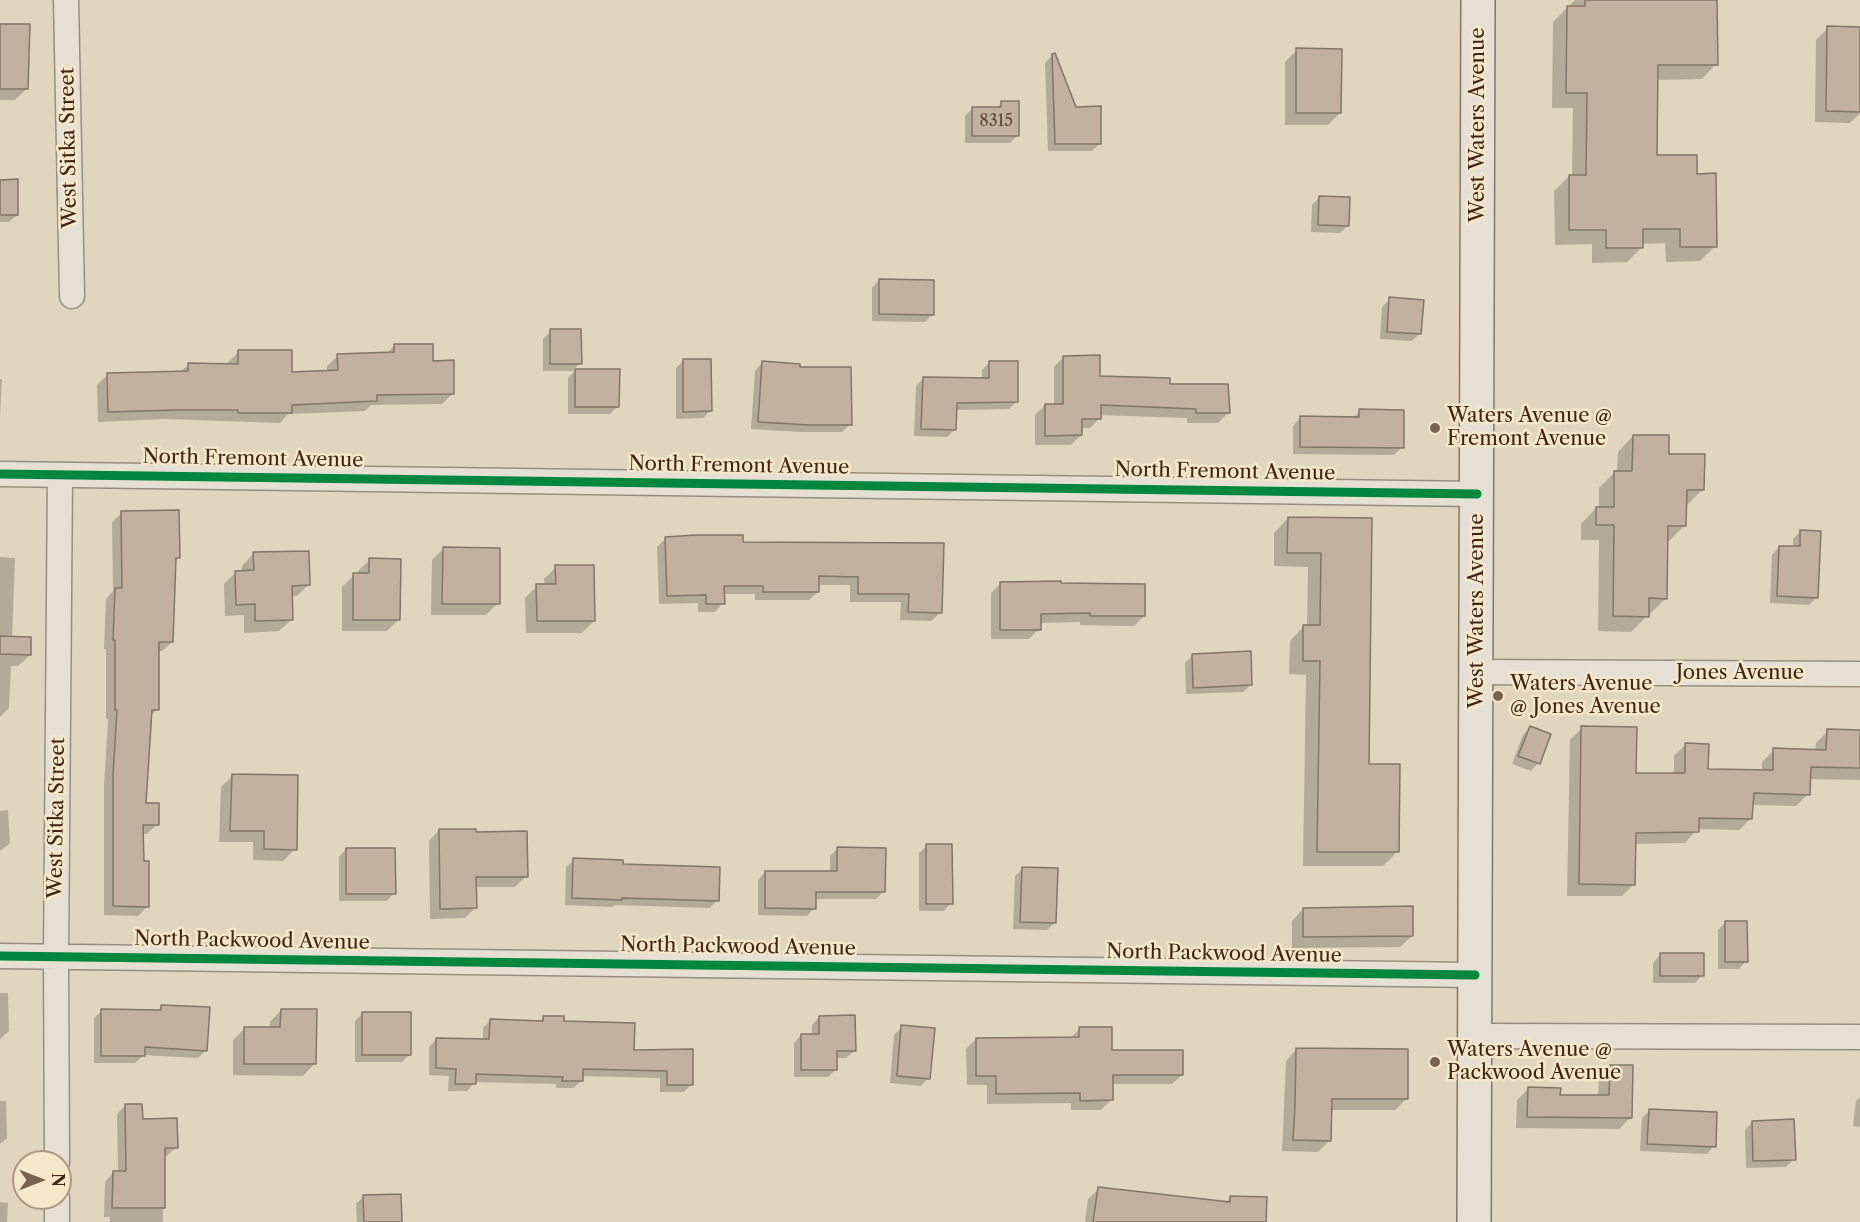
<!DOCTYPE html>
<html>
<head>
<meta charset="utf-8">
<style>
  body { margin:0 }
  #map { position:relative; width:1860px; height:1222px; overflow:hidden; background:#e0d5bd; font-family:"Libre Caslon Text",serif }
  canvas { display:block }
  .north { position:absolute; left:12px; top:1150px; width:60px; height:60px; box-sizing:border-box; background:#f5e7ca; border:2px solid #ad9982; border-radius:50%; rotate:90deg; font-size:16px; font-weight:700; line-height:24px; text-align:center; color:#422516 }
  .north::after { content:''; display:block; margin:auto; width:21px; height:27px; background:#796350; clip-path:polygon(50% 0,100% 100%,50% 72%,0 100%) }
</style>
</head>
<body>
<div id="map">
<canvas width="1860" height="1222"></canvas>
<div class="north">N</div>
</div>
<script>
const ctx = document.querySelector('canvas').getContext('2d');
ctx.lineJoin = 'round';
function fill(path, color) {
  ctx.fillStyle = color;
  ctx.fill(path, 'evenodd');
}
function shape(rows) {
  const path = new Path2D();
  for (const r of rows) {
    path.moveTo(r[0], r[1]);
    for (let i = 2; i < r.length; i += 2) path.lineTo(r[i], r[i + 1]);
  }
  return path;
}
function stroke(path, color, width, dash) {
  ctx.strokeStyle = color;
  ctx.lineWidth = width;
  ctx.lineCap = dash ? 'butt' : 'round';
  ctx.setLineDash(dash || []);
  ctx.stroke(path);
}
function label(font, color, halo, rows, align = 'center') {
  ctx.font = font + ' "Libre Caslon Text",serif';
  ctx.lineWidth = 5;
  ctx.setLineDash([]);
  ctx.textBaseline = 'middle';
  ctx.strokeStyle = halo;
  ctx.fillStyle = color;
  for (const [text, x, y, turn = 0] of rows) {
    ctx.save();
    ctx.translate(x, y);
    ctx.rotate((+turn || 0) * Math.PI / 180);
    ctx.textAlign = isNaN(turn) ? turn : align;
    if (halo) ctx.strokeText(text, 0, 0);
    ctx.fillText(text, 0, 0);
    ctx.restore();
  }
}
const shadow = shape([
  [1575,0,1716,0,1716,64,1702,79,1657,80,1655,157,1696,175,1715,246,1700,261,1666,262,1665,243,1642,244,1642,247,1627,262,1592,263,1592,244,1555,245,1554,191,1569,176,1572,176,1573,108,1552,108,1553,22,1568,7,1571,7,1571,4],
  [0,25,27,88,15,100,0,100],
  [1828,28,1860,28,1860,113,1850,123,1815,122,1816,40],
  [1297,50,1340,113,1328,125,1285,125,1285,62],
  [1053,55,1075,108,1100,143,1092,151,1048,151,1045,63],
  [1002,103,1018,135,1010,143,965,143,965,116,973,108,996,108],
  [0,181,17,215,9,222,0,222],
  [1320,197,1347,226,1340,233,1311,232,1312,205],
  [879,280,933,314,925,322,872,321,872,288],
  [1390,299,1420,333,1412,341,1380,339,1382,307],
  [551,331,580,363,573,370,618,371,618,406,610,414,568,414,568,378,575,371,543,371,543,339],
  [394,346,432,362,452,394,442,404,371,405,365,411,288,414,280,423,165,419,98,422,97,385,107,375,180,372,188,365,228,365,228,362,239,352,290,374,327,372,327,366,338,356,386,354],
  [1064,357,1099,377,1168,385,1228,413,1218,423,1187,423,1187,418,1099,415,1099,419,1090,428,1081,428,1081,435,1071,445,1035,445,1035,415,1045,405,1054,405,1054,367],
  [683,361,710,411,703,418,676,419,676,368],
  [762,363,799,368,850,424,842,432,800,432,751,429,755,371],
  [989,363,1016,402,1009,409,955,410,955,429,947,437,914,436,916,386,924,378,982,379,982,370],
  [0,379,2,379,0,417],
  [1360,411,1402,447,1394,455,1293,454,1293,426,1300,418,1352,419],
  [1633,436,1667,455,1703,489,1687,505,1685,505,1684,526,1669,541,1666,541,1666,598,1650,614,1647,614,1647,616,1631,632,1598,631,1599,540,1581,540,1581,524,1596,508,1599,508,1599,488,1615,472,1617,472,1618,452],
  [122,513,178,558,175,561,172,642,162,651,157,651,158,709,150,716,145,805,157,824,147,834,142,834,143,862,148,906,138,916,104,915,104,786,108,719,106,719,106,649,104,649,106,599,113,591,112,522],
  [1288,518,1370,519,1368,765,1397,852,1383,866,1303,866,1306,675,1289,674,1290,641,1304,626,1307,626,1308,567,1274,566,1274,533],
  [1801,531,1817,597,1809,605,1770,603,1772,555,1779,547,1793,548,1793,539],
  [666,538,741,543,943,545,940,613,931,621,900,620,901,602,850,602,850,585,818,585,818,592,809,600,755,600,755,594,723,594,723,603,715,612,698,612,698,603,659,604,657,547],
  [443,549,498,603,486,615,431,615,432,560],
  [253,554,309,584,297,596,290,596,291,620,279,631,244,633,244,615,225,616,224,584,236,572,242,572,242,566],
  [0,557,15,558,12,638,30,655,18,666,11,666,9,708,0,717],
  [370,560,399,619,387,631,342,631,342,587,354,575,358,575,358,571],
  [556,567,594,621,582,633,526,633,525,598,537,586,545,586,544,579],
  [1001,583,1144,616,1134,626,1080,625,1080,622,1039,623,1039,629,1029,639,991,639,991,593],
  [1193,655,1251,685,1243,692,1186,694,1185,663],
  [1530,727,1538,763,1531,771,1512,764,1523,735],
  [1582,728,1635,775,1674,775,1674,756,1686,744,1707,771,1762,772,1762,762,1774,750,1815,751,1816,743,1828,731,1860,732,1860,780,1809,779,1808,794,1796,806,1752,805,1751,818,1739,830,1697,829,1685,843,1634,844,1634,884,1622,896,1567,896,1570,740],
  [232,776,295,849,283,861,253,860,253,842,219,842,221,787],
  [8,810,10,843,0,851,0,811],
  [439,830,526,876,515,887,475,887,475,908,465,918,430,919,429,841],
  [927,846,951,903,944,911,919,911,919,853],
  [346,849,394,893,387,901,339,901,339,857],
  [837,849,883,892,876,899,814,899,814,908,807,916,758,915,758,880,765,872,830,873,830,856],
  [574,860,622,865,717,900,710,908,615,905,613,907,565,905,566,867],
  [1023,869,1055,922,1047,930,1013,929,1015,876],
  [1303,909,1412,936,1400,947,1292,948,1292,921],
  [1725,923,1746,961,1739,969,1718,969,1718,930],
  [1660,955,1702,975,1695,983,1653,983,1653,963],
  [0,993,8,993,9,1031,0,1039],
  [162,1006,206,1050,198,1058,144,1055,135,1063,94,1063,94,1018,102,1011,157,1011],
  [281,1010,314,1064,303,1076,233,1075,233,1040,245,1028,269,1029,270,1022],
  [363,1013,410,1054,402,1062,355,1062,355,1021],
  [819,1017,854,1051,846,1058,836,1058,836,1069,828,1077,794,1077,794,1043,801,1035,812,1035,812,1025],
  [543,1018,632,1052,692,1084,684,1092,660,1092,660,1078,582,1076,582,1080,574,1088,556,1088,556,1084,475,1082,467,1091,448,1091,449,1076,429,1075,429,1047,436,1040,483,1040,483,1028,491,1020,539,1022],
  [902,1027,928,1078,921,1086,890,1083,894,1035],
  [1080,1029,1111,1052,1182,1075,1172,1084,1111,1084,1111,1100,1101,1110,1071,1110,1071,1103,987,1104,987,1085,967,1085,966,1049,976,1039,1070,1038],
  [1296,1050,1406,1099,1395,1110,1330,1110,1329,1141,1318,1152,1282,1151,1286,1061],
  [1610,1066,1630,1118,1619,1129,1516,1128,1517,1100,1529,1088,1559,1096,1598,1097,1599,1078],
  [0,1081,0,1101,6,1101,7,1138,0,1144],
  [1860,1097,1860,1127,1853,1126,1856,1101],
  [125,1106,176,1147,167,1156,163,1156,163,1222,110,1222,110,1217,104,1217,105,1182,113,1173,118,1173,117,1114],
  [1649,1111,1714,1146,1707,1154,1640,1151,1642,1118],
  [1752,1122,1794,1159,1786,1167,1746,1168,1745,1130],
  [1099,1189,1225,1203,1231,1197,1265,1222,1085,1222,1088,1199],
  [364,1196,400,1222,357,1222,356,1204],
  [0,1202,8,1203,7,1222,0,1222]
]);
const building = shape([
  [1585,0,1717,0,1718,65,1658,65,1657,155,1697,155,1697,174,1716,173,1717,247,1680,247,1680,229,1643,229,1643,248,1606,248,1606,230,1569,230,1569,175,1586,175,1587,93,1566,93,1567,6,1585,6,1585,0],
  [0,24,30,24,28,89,0,89,0,24],
  [1827,26,1860,27,1860,112,1826,111,1827,26],
  [1296,48,1342,49,1341,113,1296,113,1296,48],
  [1055,53,1076,107,1101,106,1101,144,1055,144,1052,54,1055,53],
  [1001,101,1019,101,1019,136,972,136,972,107,1001,107,1001,101],
  [18,179,18,215,0,215,0,180,18,179],
  [1319,196,1350,197,1349,226,1318,225,1319,196],
  [879,279,934,280,934,315,879,314,879,279],
  [1389,297,1424,300,1421,334,1387,332,1389,297],
  [550,329,581,329,582,364,550,364,550,329],
  [394,344,433,344,433,361,454,360,454,394,377,395,377,401,292,405,292,413,238,413,238,410,176,410,108,412,107,373,188,371,188,363,238,364,238,350,292,350,292,372,338,370,337,354,394,352,394,344],
  [1100,355,1100,376,1170,378,1170,384,1228,384,1230,413,1196,413,1196,409,1101,405,1101,419,1082,419,1082,435,1045,436,1045,404,1063,404,1063,356,1100,355],
  [683,359,711,359,712,411,683,412,683,359],
  [762,361,800,364,800,367,851,367,852,425,809,425,758,422,762,361],
  [989,361,1018,361,1018,402,957,403,956,430,921,429,923,377,989,378,989,361],
  [575,369,620,369,619,407,575,407,575,369],
  [1359,409,1404,410,1404,448,1300,447,1300,416,1359,417,1359,409],
  [1633,435,1669,435,1669,454,1705,454,1704,490,1687,490,1686,526,1668,526,1667,599,1649,598,1649,617,1613,616,1614,525,1596,525,1596,507,1614,507,1614,471,1632,471,1633,435],
  [179,510,180,558,176,558,173,642,159,642,159,710,152,710,146,803,159,803,159,825,143,825,144,861,149,861,149,907,113,906,113,775,117,710,115,710,115,640,113,640,115,588,122,588,121,511,179,510],
  [1288,517,1372,518,1369,764,1400,764,1399,852,1317,852,1320,661,1303,661,1303,625,1320,625,1321,553,1287,553,1288,517],
  [1800,530,1821,531,1818,598,1777,596,1779,546,1800,546,1800,530],
  [696,535,743,535,743,542,944,543,942,613,908,612,909,594,858,594,858,577,819,576,819,592,763,592,763,586,724,586,725,604,706,604,706,595,667,596,665,537,696,535],
  [443,547,500,548,500,604,442,604,443,547],
  [309,551,310,585,292,586,293,620,255,621,255,604,236,605,235,571,254,570,253,552,309,551],
  [369,558,401,559,400,620,353,620,353,573,369,573,369,558],
  [555,565,594,565,595,621,537,621,536,584,556,584,555,565],
  [1061,581,1061,583,1145,584,1145,616,1090,616,1090,613,1041,614,1041,630,1000,630,1000,582,1061,581],
  [0,636,31,637,31,655,0,654,0,636],
  [1251,651,1252,685,1193,688,1192,654,1251,651],
  [1530,726,1551,734,1540,764,1518,756,1530,726],
  [1581,726,1637,727,1636,773,1685,773,1685,743,1709,744,1708,769,1773,770,1773,748,1826,750,1827,729,1860,730,1860,768,1811,767,1810,795,1754,793,1752,819,1699,818,1699,832,1636,833,1635,885,1579,884,1581,726],
  [232,774,298,775,297,850,264,849,264,831,230,831,232,774],
  [439,829,476,829,476,832,527,831,528,877,476,877,477,908,440,909,439,829],
  [926,844,952,844,953,904,926,904,926,844],
  [837,847,886,848,885,892,816,892,816,909,765,908,765,871,837,871,837,847],
  [346,848,395,848,396,894,346,894,346,848],
  [573,858,623,860,623,864,720,867,719,901,622,898,622,900,572,898,573,858],
  [1022,867,1058,868,1056,923,1020,922,1022,867],
  [1413,906,1413,936,1303,937,1303,908,1413,906],
  [1725,921,1747,921,1748,962,1725,962,1725,921],
  [1660,953,1704,953,1704,976,1660,976,1660,953],
  [161,1005,210,1007,207,1051,145,1047,145,1056,101,1056,101,1009,161,1010,161,1005],
  [281,1009,317,1009,316,1064,244,1064,244,1027,280,1027,281,1009],
  [362,1012,411,1012,411,1055,362,1055,362,1012],
  [855,1015,856,1051,837,1051,837,1070,801,1070,801,1034,819,1034,819,1016,855,1015],
  [543,1016,564,1016,564,1021,635,1023,634,1050,693,1049,693,1085,667,1085,667,1071,583,1069,583,1081,562,1081,563,1077,476,1074,476,1084,455,1084,456,1069,436,1068,436,1038,489,1039,490,1019,543,1021,543,1016],
  [901,1025,935,1028,930,1079,897,1076,901,1025],
  [1079,1027,1112,1027,1112,1050,1183,1050,1183,1075,1113,1075,1113,1100,1080,1101,1080,1093,996,1094,996,1076,976,1076,976,1038,1079,1037,1079,1027],
  [1296,1048,1408,1049,1408,1099,1332,1099,1331,1141,1293,1140,1295,1106,1296,1048],
  [1610,1065,1633,1065,1632,1118,1527,1117,1528,1087,1561,1088,1560,1095,1609,1095,1610,1065],
  [125,1104,142,1104,143,1119,177,1118,178,1148,165,1148,165,1208,112,1208,113,1171,126,1171,125,1104],
  [1649,1109,1717,1112,1716,1147,1647,1144,1649,1109],
  [1794,1119,1796,1160,1753,1161,1752,1121,1794,1119],
  [1098,1187,1230,1202,1230,1196,1267,1197,1266,1222,1093,1222,1098,1187],
  [401,1194,402,1222,364,1222,363,1195,401,1194]
]);
const street = shape([
  [66,0,72,296],
  [0,474,1477,494],
  [1477,672,1860,674],
  [0,956,1475,975],
  [1475,1036,1860,1037],
  [57,1162,56,957,60,475],
  [57,1198,57,1222]
]);
const secondary = shape([
  [1474,1222,1478,0]
]);
const cycleway = shape([
  [0,474,1477,494],
  [0,956,1475,975]
]);
const markers = [
  [1435,428,6,"#796350"],
  [1498,696,6,"#796350"],
  [1435,1062,6,"#796350"]
];
const numberNames = [
  ["8315",996,121]
];
const streetNames = [
  ["West Waters Avenue",1478,125,-90],
  ["West Sitka Street",69,148,-91],
  ["North Fremont Avenue",253,459,1],
  ["North Fremont Avenue",739,466,1],
  ["North Fremont Avenue",1225,472,1],
  ["West Waters Avenue",1477,611,-90],
  ["Jones Avenue",1740,673],
  ["West Sitka Street",57,818,-89],
  ["North Packwood Avenue",252,941,1],
  ["North Packwood Avenue",738,947,1],
  ["North Packwood Avenue",1224,954,1]
];
const poiNames = [
  ["Waters Avenue @",1447,416],
  ["Fremont Avenue",1447,439],
  ["Waters Avenue",1510,684],
  ["@ Jones Avenue",1510,707],
  ["Waters Avenue @",1447,1050],
  ["Packwood Avenue",1447,1073]
];
fill(shadow, '#0003');
fill(building, '#c2b19e');
stroke(building, '#817769', 1.5);
stroke(street, '#988e7f', 27);
stroke(secondary, '#817769', 36);
stroke(street, '#e6e0d4', 24);
stroke(secondary, '#e6e0d4', 33);
stroke(cycleway, '#00873e', 9);
for (const [x, y, r, color] of markers) {
  const dot = new Path2D();
  dot.arc(x, y, r, 0, 2 * Math.PI);
  ctx.fillStyle = color;
  ctx.fill(dot);
  stroke(dot, '#f5e7ca', 2);
}
label('16px', '#624838', null, numberNames);
label('20px', '#422516', '#f5e7ca', streetNames);
label('20px', '#422516', '#f5e7ca', poiNames, 'left');
</script>
</body>
</html>
